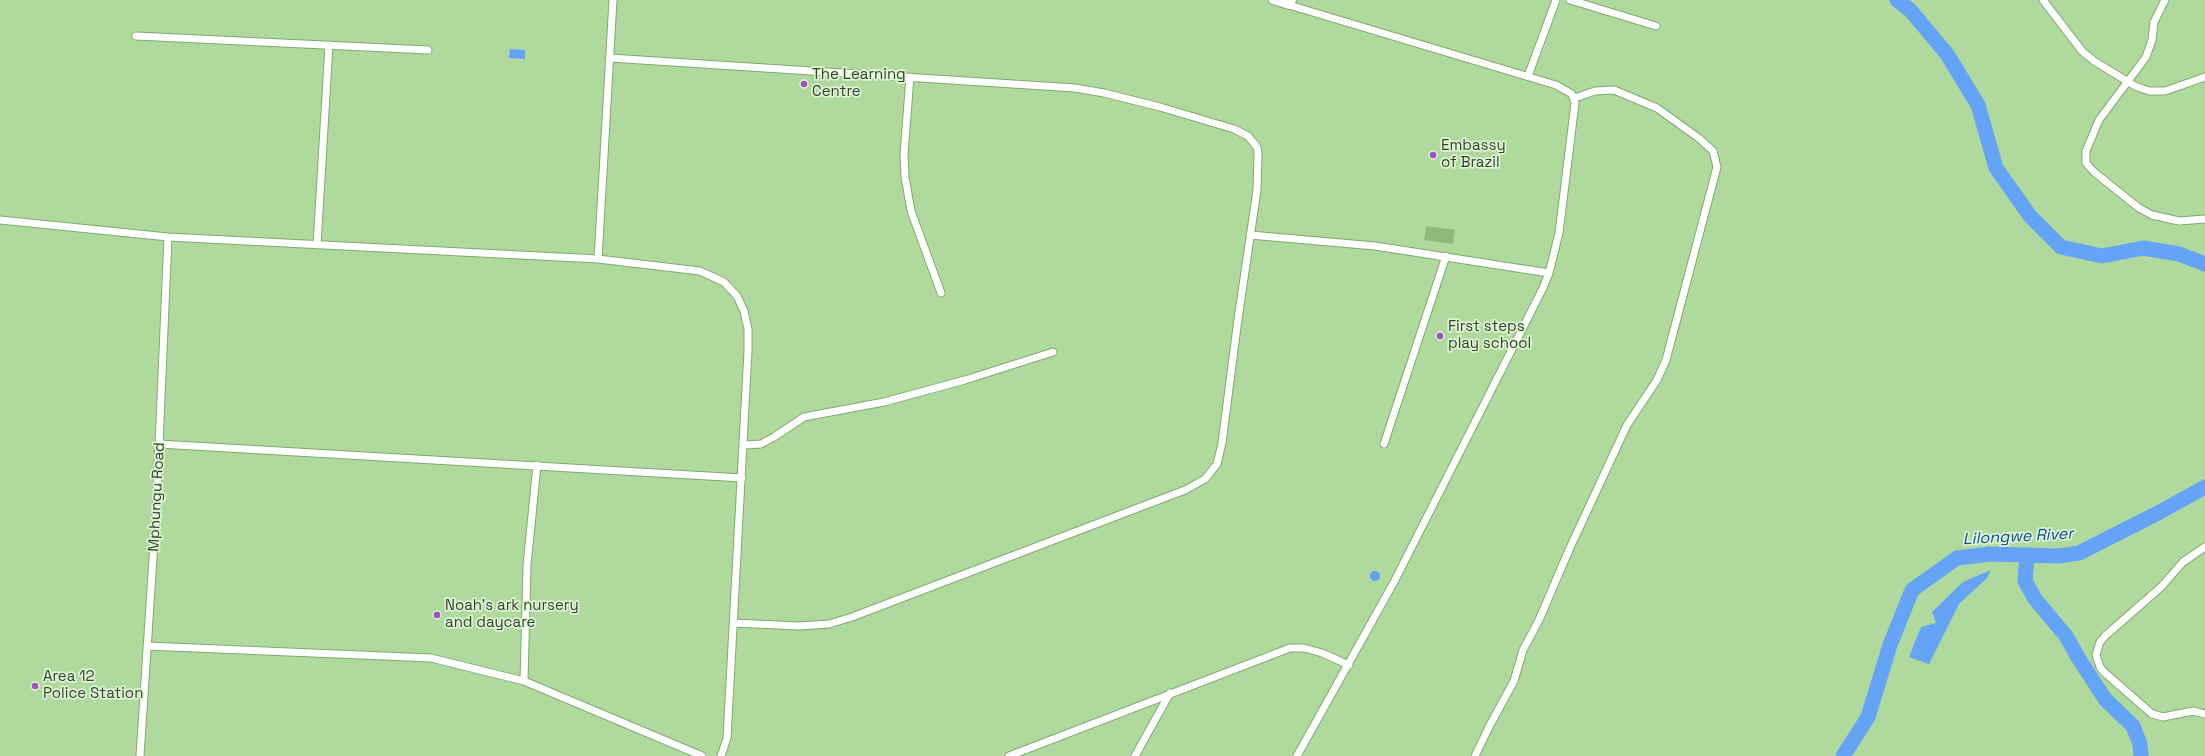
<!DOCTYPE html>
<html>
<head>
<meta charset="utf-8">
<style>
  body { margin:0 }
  canvas { display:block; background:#b0d99d }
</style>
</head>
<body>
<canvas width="2205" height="756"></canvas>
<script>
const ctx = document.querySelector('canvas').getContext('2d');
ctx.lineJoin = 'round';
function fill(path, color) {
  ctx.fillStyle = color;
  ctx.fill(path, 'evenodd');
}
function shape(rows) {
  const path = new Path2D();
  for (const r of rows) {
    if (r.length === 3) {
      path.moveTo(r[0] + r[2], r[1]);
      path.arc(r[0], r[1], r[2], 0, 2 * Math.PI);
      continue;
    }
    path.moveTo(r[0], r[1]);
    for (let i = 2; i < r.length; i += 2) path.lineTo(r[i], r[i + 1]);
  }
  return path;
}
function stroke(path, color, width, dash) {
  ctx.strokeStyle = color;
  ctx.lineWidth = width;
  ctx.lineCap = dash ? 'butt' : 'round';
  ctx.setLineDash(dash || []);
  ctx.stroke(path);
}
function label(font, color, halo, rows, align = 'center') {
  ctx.font = font + ' "Space Grotesk",sans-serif';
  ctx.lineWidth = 3.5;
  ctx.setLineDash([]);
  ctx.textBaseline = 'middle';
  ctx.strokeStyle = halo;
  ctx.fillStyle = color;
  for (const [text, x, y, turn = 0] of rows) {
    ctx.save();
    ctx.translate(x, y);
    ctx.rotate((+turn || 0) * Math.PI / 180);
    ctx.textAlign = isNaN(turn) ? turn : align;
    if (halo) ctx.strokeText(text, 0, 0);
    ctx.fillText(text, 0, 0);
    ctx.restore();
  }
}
const green = shape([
  [1426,226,1455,230,1453,244,1424,240]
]);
const water = shape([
  [510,49,525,50,525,59,509,58],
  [1991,570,1987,578,1959,604,1929,664,1909,657,1921,627,1936,623,1932,612,1963,582],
  [1375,576,5]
]);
const river = shape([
  [1897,0,1910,10,1947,54,1978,105,1996,168,2030,216,2061,247,2102,256,2143,248,2179,254,2205,264],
  [2027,555,2025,581,2035,599,2066,636,2079,659,2105,699,2133,726,2140,744,2141,756],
  [1843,756,1868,717,1890,645,1912,590,1957,558,1991,554,2059,556,2079,553,2158,513,2205,487]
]);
const minor = shape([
  [1570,0,1656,26],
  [2043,0,2082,51,2094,61,2135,86,2149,91,2165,91,2205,77],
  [2165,0,2154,22,2152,40,2146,57,2099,120,2086,151,2086,163,2094,172,2139,208,2152,215,2179,221,2205,219],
  [1289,5,1556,85,1572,94,1575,103,1559,233,1549,273,1543,288,1394,582,1297,756],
  [136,36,428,50],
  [610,58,1075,88,1104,93,1160,107,1234,129,1248,136,1257,147,1258,153,1257,190,1238,319,1222,443,1217,464,1205,479,1185,490,852,617,829,624,799,626,734,623],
  [1528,76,1556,0],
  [910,77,904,154,905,177,911,211,941,293],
  [0,220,168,237,598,259,700,271,724,282,737,296,744,311,748,329,748,351,727,738,721,756],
  [1250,235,1375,246,1549,273],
  [317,245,329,45],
  [598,259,613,0],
  [159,444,742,478],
  [1384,444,1446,256],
  [744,445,761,444,774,437,804,417,884,402,965,380,1053,352],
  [2205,547,2183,562,2161,587,2105,636,2100,642,2096,655,2100,667,2104,672,2152,714,2163,717,2193,711,2205,714],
  [147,646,431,658,524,681,702,756],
  [524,681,527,565,537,465],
  [140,756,156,513,168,237],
  [1009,756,1290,648,1304,648,1322,653,1349,665],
  [1135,756,1170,693],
  [1475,756,1490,725,1514,681,1523,650,1539,620,1569,550,1627,425,1657,380,1666,360,1717,167,1713,151,1700,139,1657,108,1614,90,1595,91,1575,98]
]);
const tertiary = shape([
  [1273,0,1289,5,1292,0]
]);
const markers = [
  [804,84,4,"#a04fbf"],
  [1433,155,4,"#a04fbf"],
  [1440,336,4,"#a04fbf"],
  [437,615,4,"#a04fbf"],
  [35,686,4,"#a04fbf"]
];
const poiNames = [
  ["The Learning",812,75],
  ["Centre",812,92],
  ["Embassy",1441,146],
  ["of Brazil",1441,163],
  ["First steps",1448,327],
  ["play school",1448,344],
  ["Noah's ark nursery",445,606],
  ["and daycare",445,623],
  ["Area 12",43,677],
  ["Police Station",43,694]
];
const streetNames = [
  ["Mphungu Road",157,497,-87]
];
const waterNames = [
  ["Lilongwe River",2018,537,-3]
];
fill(green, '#8fb97b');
fill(water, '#65a3f6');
stroke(river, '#65a3f6', 15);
stroke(minor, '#82aa6f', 9);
stroke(tertiary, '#82aa6f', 10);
stroke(minor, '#fff', 7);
stroke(tertiary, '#fff', 8);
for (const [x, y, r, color] of markers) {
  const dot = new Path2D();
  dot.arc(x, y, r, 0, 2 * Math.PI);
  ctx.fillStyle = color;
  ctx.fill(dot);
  stroke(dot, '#def4d5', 1.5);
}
label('15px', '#32432a', '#def4d5', poiNames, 'left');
label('15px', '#32432a', '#def4d5', streetNames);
label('italic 16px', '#0c4c95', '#def4d5', waterNames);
</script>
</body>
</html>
